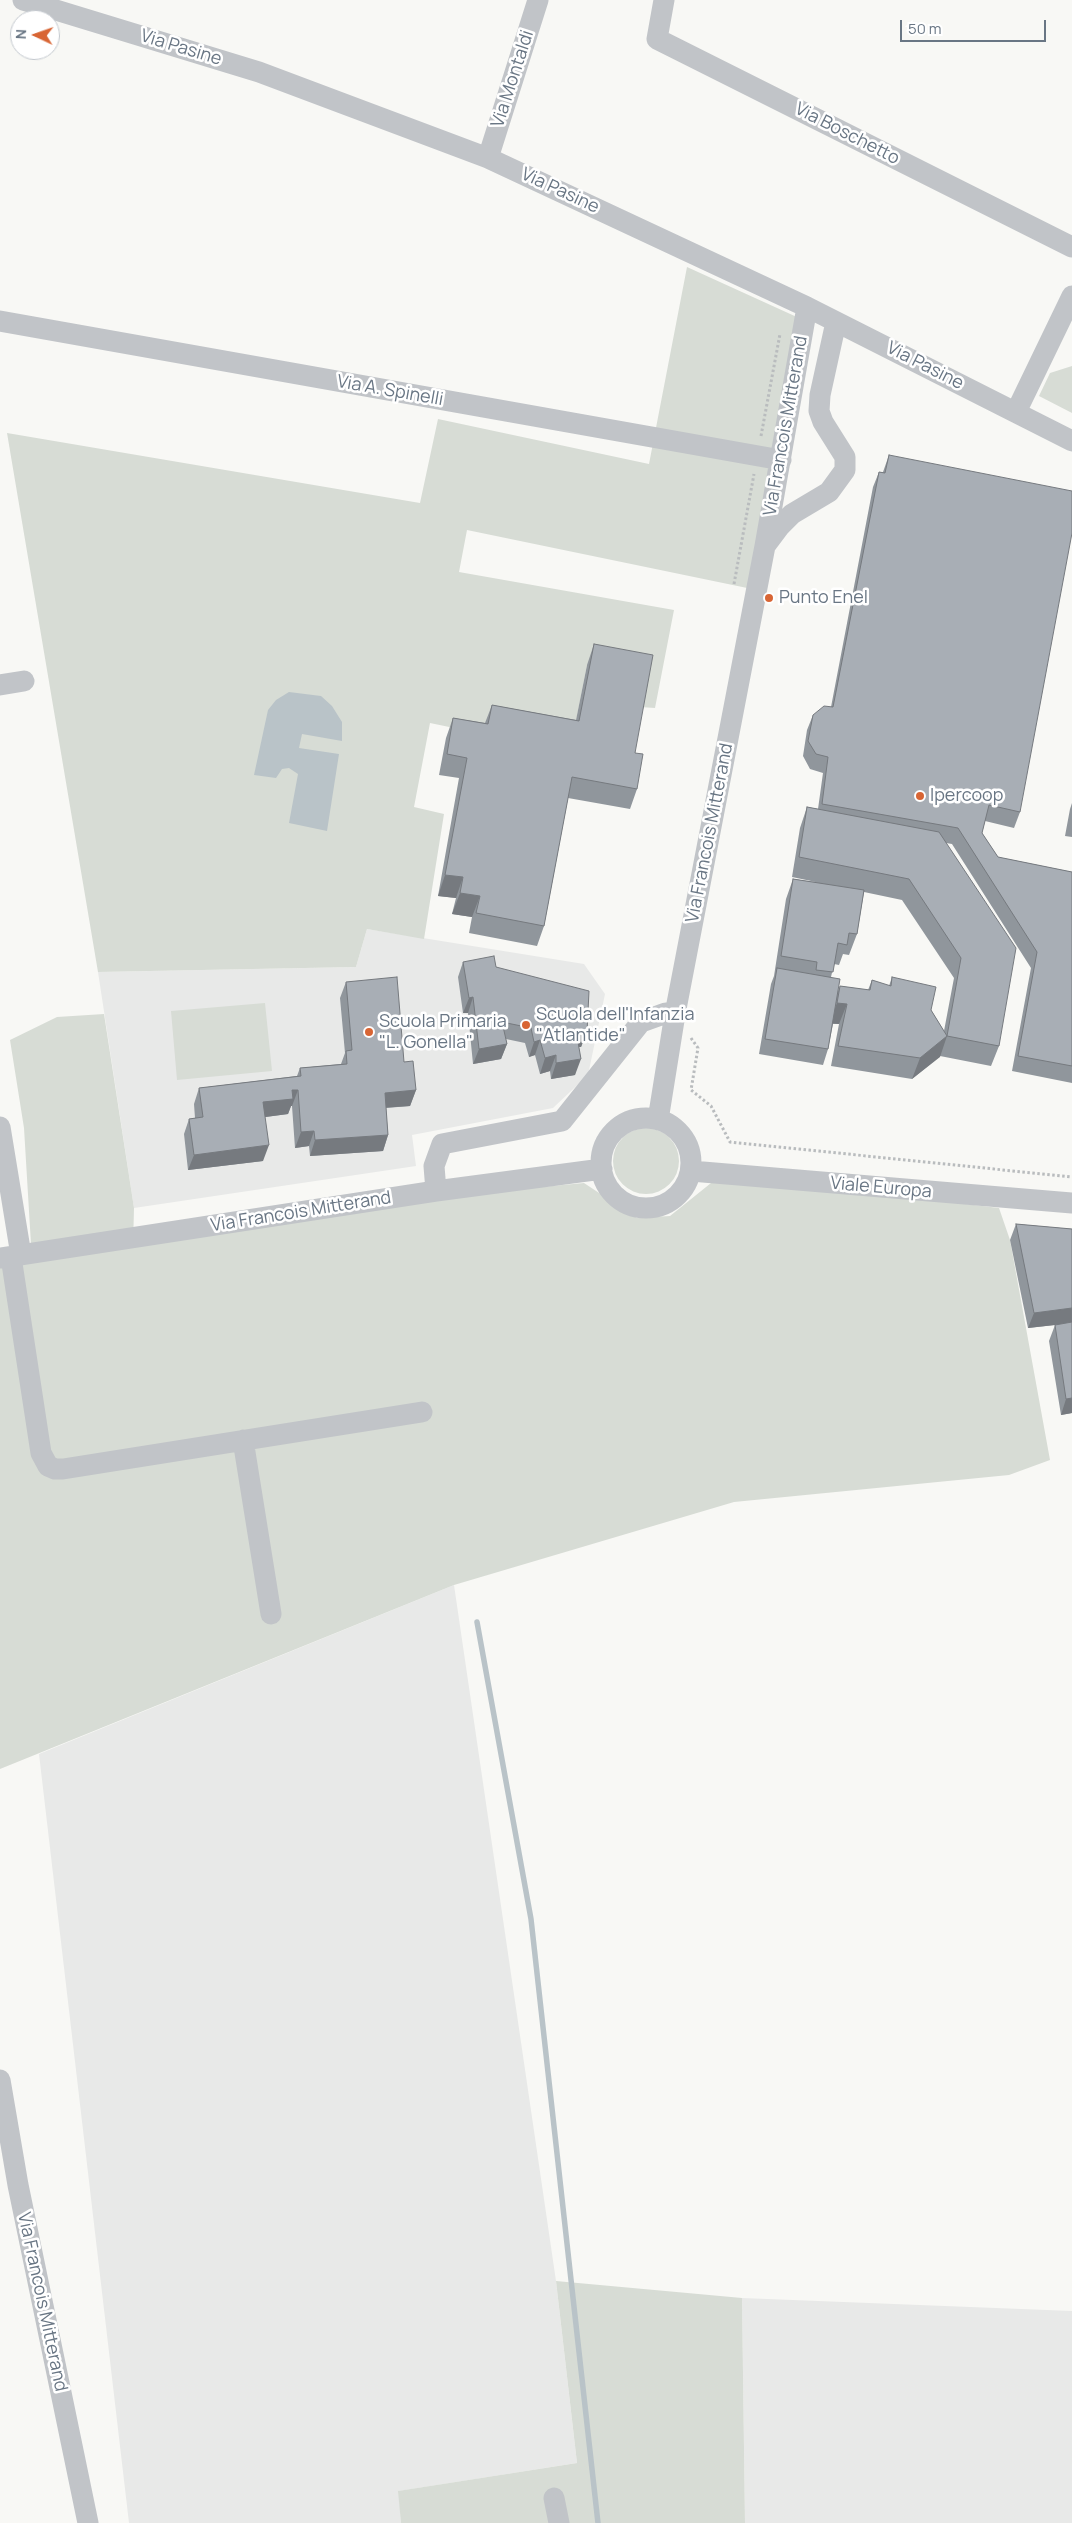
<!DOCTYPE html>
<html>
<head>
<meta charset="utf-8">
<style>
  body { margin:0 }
  #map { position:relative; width:1072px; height:2523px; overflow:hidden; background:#f8f8f5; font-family:Manrope,sans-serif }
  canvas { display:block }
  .north { position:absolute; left:10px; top:10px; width:50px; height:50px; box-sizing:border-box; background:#fff; border:1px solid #c3c8ce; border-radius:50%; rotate:273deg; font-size:14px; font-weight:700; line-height:20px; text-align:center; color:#697684 }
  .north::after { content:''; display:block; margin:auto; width:18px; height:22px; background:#d86534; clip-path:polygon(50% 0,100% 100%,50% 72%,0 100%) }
  .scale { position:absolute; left:900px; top:20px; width:146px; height:22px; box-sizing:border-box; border:2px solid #697684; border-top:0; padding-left:6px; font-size:15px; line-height:18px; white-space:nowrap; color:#697684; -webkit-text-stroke:4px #fff; paint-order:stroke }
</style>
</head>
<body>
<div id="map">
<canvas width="1072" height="2523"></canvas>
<div class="north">N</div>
<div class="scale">50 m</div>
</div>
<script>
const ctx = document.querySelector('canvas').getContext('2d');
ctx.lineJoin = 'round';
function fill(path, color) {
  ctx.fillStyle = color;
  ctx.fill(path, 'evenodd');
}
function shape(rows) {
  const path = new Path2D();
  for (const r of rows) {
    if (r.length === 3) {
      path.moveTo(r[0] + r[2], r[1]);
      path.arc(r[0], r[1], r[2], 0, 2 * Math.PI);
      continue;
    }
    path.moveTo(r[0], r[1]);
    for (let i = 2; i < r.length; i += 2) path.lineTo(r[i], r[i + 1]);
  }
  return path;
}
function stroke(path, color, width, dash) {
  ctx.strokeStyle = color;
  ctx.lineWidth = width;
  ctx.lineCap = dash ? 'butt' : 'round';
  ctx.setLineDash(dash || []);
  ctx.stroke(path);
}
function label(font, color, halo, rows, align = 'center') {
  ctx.font = font + ' Manrope,sans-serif';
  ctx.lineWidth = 5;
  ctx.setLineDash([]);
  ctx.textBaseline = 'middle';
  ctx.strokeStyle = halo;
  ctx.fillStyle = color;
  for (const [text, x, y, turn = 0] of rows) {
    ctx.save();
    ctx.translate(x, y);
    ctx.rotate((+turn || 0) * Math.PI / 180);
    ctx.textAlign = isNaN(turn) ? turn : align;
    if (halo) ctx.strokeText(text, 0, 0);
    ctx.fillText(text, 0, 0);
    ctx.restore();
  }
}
const built = shape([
  [367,929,584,964,605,994,588,1075,553,1108,412,1135,416,1166,134,1208,98,972,356,967],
  [454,1585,556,2281,577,2463,399,2491,401,2523,129,2523,39,1754],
  [742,2298,1072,2311,1072,2523,745,2523]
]);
const green = shape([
  [687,267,799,318,752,589,467,530,459,572,674,610,655,708,640,707,587,665,572,741,483,734,430,723,414,807,444,814,424,939,367,929,356,967,98,972,7,433,420,503,438,419,649,464],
  [1072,366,1072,413,1039,396,1050,373],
  [265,1003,272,1071,177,1080,171,1011],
  [104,1014,134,1208,133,1247,424,1198,584,1183,637,1218,670,1216,721,1175,999,1208,1010,1240,1050,1460,1009,1475,734,1502,454,1585,0,1769,0,1266,32,1261,24,1128,10,1040,57,1017],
  [646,1161,33],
  [556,2281,742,2298,745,2523,401,2523,398,2491,577,2463]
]);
const water = shape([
  [289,692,321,696,332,706,342,722,342,741,302,734,299,748,339,754,327,831,289,823,298,774,289,768,282,769,276,778,254,775,268,710,276,700]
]);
const stream = shape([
  [477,1622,531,1919,598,2523]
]);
const path = shape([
  [761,436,780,334],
  [734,584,754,474],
  [691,1038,698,1048,691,1090,711,1106,730,1142,1072,1177]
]);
const minor = shape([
  [23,0,259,72,488,158,807,307,1072,441],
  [664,0,657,39,1072,247],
  [488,158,538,0],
  [807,307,765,546,780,526,792,514,829,492,845,470,845,457,823,422,819,411,820,395,836,322],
  [0,321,781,460],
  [1016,412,1072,296],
  [0,685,24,681],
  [646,1163,45],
  [658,1120,675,1014,765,546],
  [0,1127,21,1255],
  [691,1171,1072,1203],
  [436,1191,434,1166,442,1144,562,1121,641,1022,666,1013,675,1014],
  [11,1257,41,1453,48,1466,55,1469,63,1469,422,1412],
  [0,1258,436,1191,602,1169],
  [243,1440,271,1614],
  [0,2080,18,2185,88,2523],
  [554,2498,559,2523]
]);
const wall = shape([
  [889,455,1020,812,1014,828,985,821,982,833,998,857,1072,872,1072,1083,1012,1071,1031,968,952,844,946,843,999,1046,991,1066,940,1056,912,1079,831,1066,839,1024,833,1024,828,1049,823,1065,759,1054,771,984,774,976,786,899,793,879,816,882,792,877,800,828,807,807,818,809,823,773,810,769,803,756,807,730,813,715,831,707,873,487,879,472,883,472],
  [864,892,902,900,954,978,944,1031,931,1010,892,977,889,986,872,980,868,990,840,986,838,991,831,977,834,964,839,965,843,954,849,955,857,934],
  [594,644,635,753,637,789,630,809,568,798,544,926,537,946,469,933,472,917,452,914,456,898,438,896,459,778,439,775,446,738,453,718,485,723,492,705,576,720,587,665],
  [1072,803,1072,837,1065,836,1070,809],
  [463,962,496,967,587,1032,581,1047,579,1047,575,1075,551,1079,550,1071,540,1074,535,1055,529,1057,525,1043,506,1039,507,1044,501,1059,473,1064,468,1013,463,1013,458,977],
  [346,982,404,1062,416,1090,410,1106,386,1108,388,1135,383,1151,310,1156,309,1146,295,1148,292,1106,291,1106,288,1114,265,1117,263,1161,188,1170,184,1134,189,1119,195,1118,194,1104,199,1088,297,1076,300,1068,341,1064,345,1053,340,998],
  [1016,1224,1072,1229,1072,1413,1061,1415,1049,1341,1055,1325,1028,1328,1010,1240]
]);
const shadedWall = shape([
  [445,875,463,877,456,898,438,896],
  [460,893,480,896,472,917,452,914],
  [473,997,468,1013,463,1013,469,998],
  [837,1003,847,1004,839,1024,829,1023],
  [576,1031,587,1032,581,1047,570,1047],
  [947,1036,940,1057,912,1079,920,1058],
  [540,1040,535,1055,529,1057,534,1042],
  [507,1044,501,1059,473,1064,479,1049],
  [556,1055,550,1071,540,1074,545,1058],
  [581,1059,575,1075,551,1079,556,1063],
  [292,1090,298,1090,292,1106,291,1106,288,1114,258,1118,263,1102],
  [416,1090,410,1106,380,1108,385,1093],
  [314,1131,309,1146,295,1148,301,1132],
  [388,1135,383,1151,310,1156,315,1140],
  [269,1145,263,1161,188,1170,194,1155],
  [1072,1308,1072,1323,1028,1328,1034,1313],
  [1072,1398,1072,1413,1061,1415,1066,1399]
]);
const building = shape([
  [889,455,1072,491,1072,533,1020,812,989,805,982,833,998,857,1072,872,1072,1066,1018,1056,1037,952,958,828,822,804,828,757,816,754,808,741,813,715,824,706,833,707,879,472,885,473,889,455],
  [594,644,653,655,635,753,643,754,637,789,572,777,544,926,476,913,480,896,460,893,463,877,445,875,467,758,447,754,453,718,488,724,492,705,579,721,594,644],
  [807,807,939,832,1016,948,999,1046,947,1036,961,958,909,879,799,857,807,807],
  [793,879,864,890,857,934,849,933,847,945,838,943,833,972,816,970,817,962,781,956,793,879],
  [494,956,496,967,589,991,587,1032,576,1031,581,1059,556,1063,556,1055,545,1058,540,1040,534,1042,531,1028,502,1022,507,1044,479,1049,473,997,469,998,463,962,494,956],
  [777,968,840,979,828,1049,765,1039,777,968],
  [397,977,404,1062,413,1061,416,1090,385,1093,388,1135,315,1140,314,1131,301,1132,298,1090,292,1090,293,1099,263,1102,269,1145,194,1155,189,1119,203,1117,199,1088,301,1076,300,1068,347,1064,346,1051,352,1050,346,982,397,977],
  [892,977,936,987,931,1010,947,1036,920,1058,838,1046,847,1004,837,1003,840,986,870,990,872,980,891,986,892,977],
  [1016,1224,1072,1229,1072,1308,1034,1313,1016,1224],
  [1072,1322,1072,1398,1066,1399,1055,1325,1072,1322]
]);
const markers = [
  [769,598,5,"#d86534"],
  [920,796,5,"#d86534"],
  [526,1025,5,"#d86534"],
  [369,1032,5,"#d86534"]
];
const streetNames = [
  ["Via Pasine",181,48,17],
  ["Via Montaldi",513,79,-72],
  ["Via Boschetto",847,134,27],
  ["Via Pasine",560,191,25],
  ["Via Pasine",925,366,27],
  ["Via A. Spinelli",390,391,10],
  ["Via Francois Mitterand",786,426,-80],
  ["Via Francois Mitterand",710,833,-79],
  ["Viale Europa",881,1188,5],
  ["Via Francois Mitterand",301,1212,-9],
  ["Via Francois Mitterand",42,2302,78]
];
const poiNames = [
  ["Punto Enel",779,598],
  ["Ipercoop",930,796],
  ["Scuola dell'Infanzia",536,1015],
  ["\"Atlantide\"",536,1036],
  ["Scuola Primaria",379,1022],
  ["\"L. Gonella\"",379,1043]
];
fill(built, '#e8e9e8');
fill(green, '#d7dcd5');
fill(water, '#b9c3c8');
stroke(stream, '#b9c3c8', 5.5);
stroke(path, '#b9bcbe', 3, [2.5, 2.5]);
stroke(minor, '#c1c4c8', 21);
fill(wall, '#90969c');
fill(shadedWall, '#767a7f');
fill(building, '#a8aeb5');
stroke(building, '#767a7f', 1);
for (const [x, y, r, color] of markers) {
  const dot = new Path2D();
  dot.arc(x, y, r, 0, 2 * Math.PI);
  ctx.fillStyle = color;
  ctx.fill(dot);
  stroke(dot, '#fff', 2);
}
label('18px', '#697684', '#fff', streetNames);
label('18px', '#697684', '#fff', poiNames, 'left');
</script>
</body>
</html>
